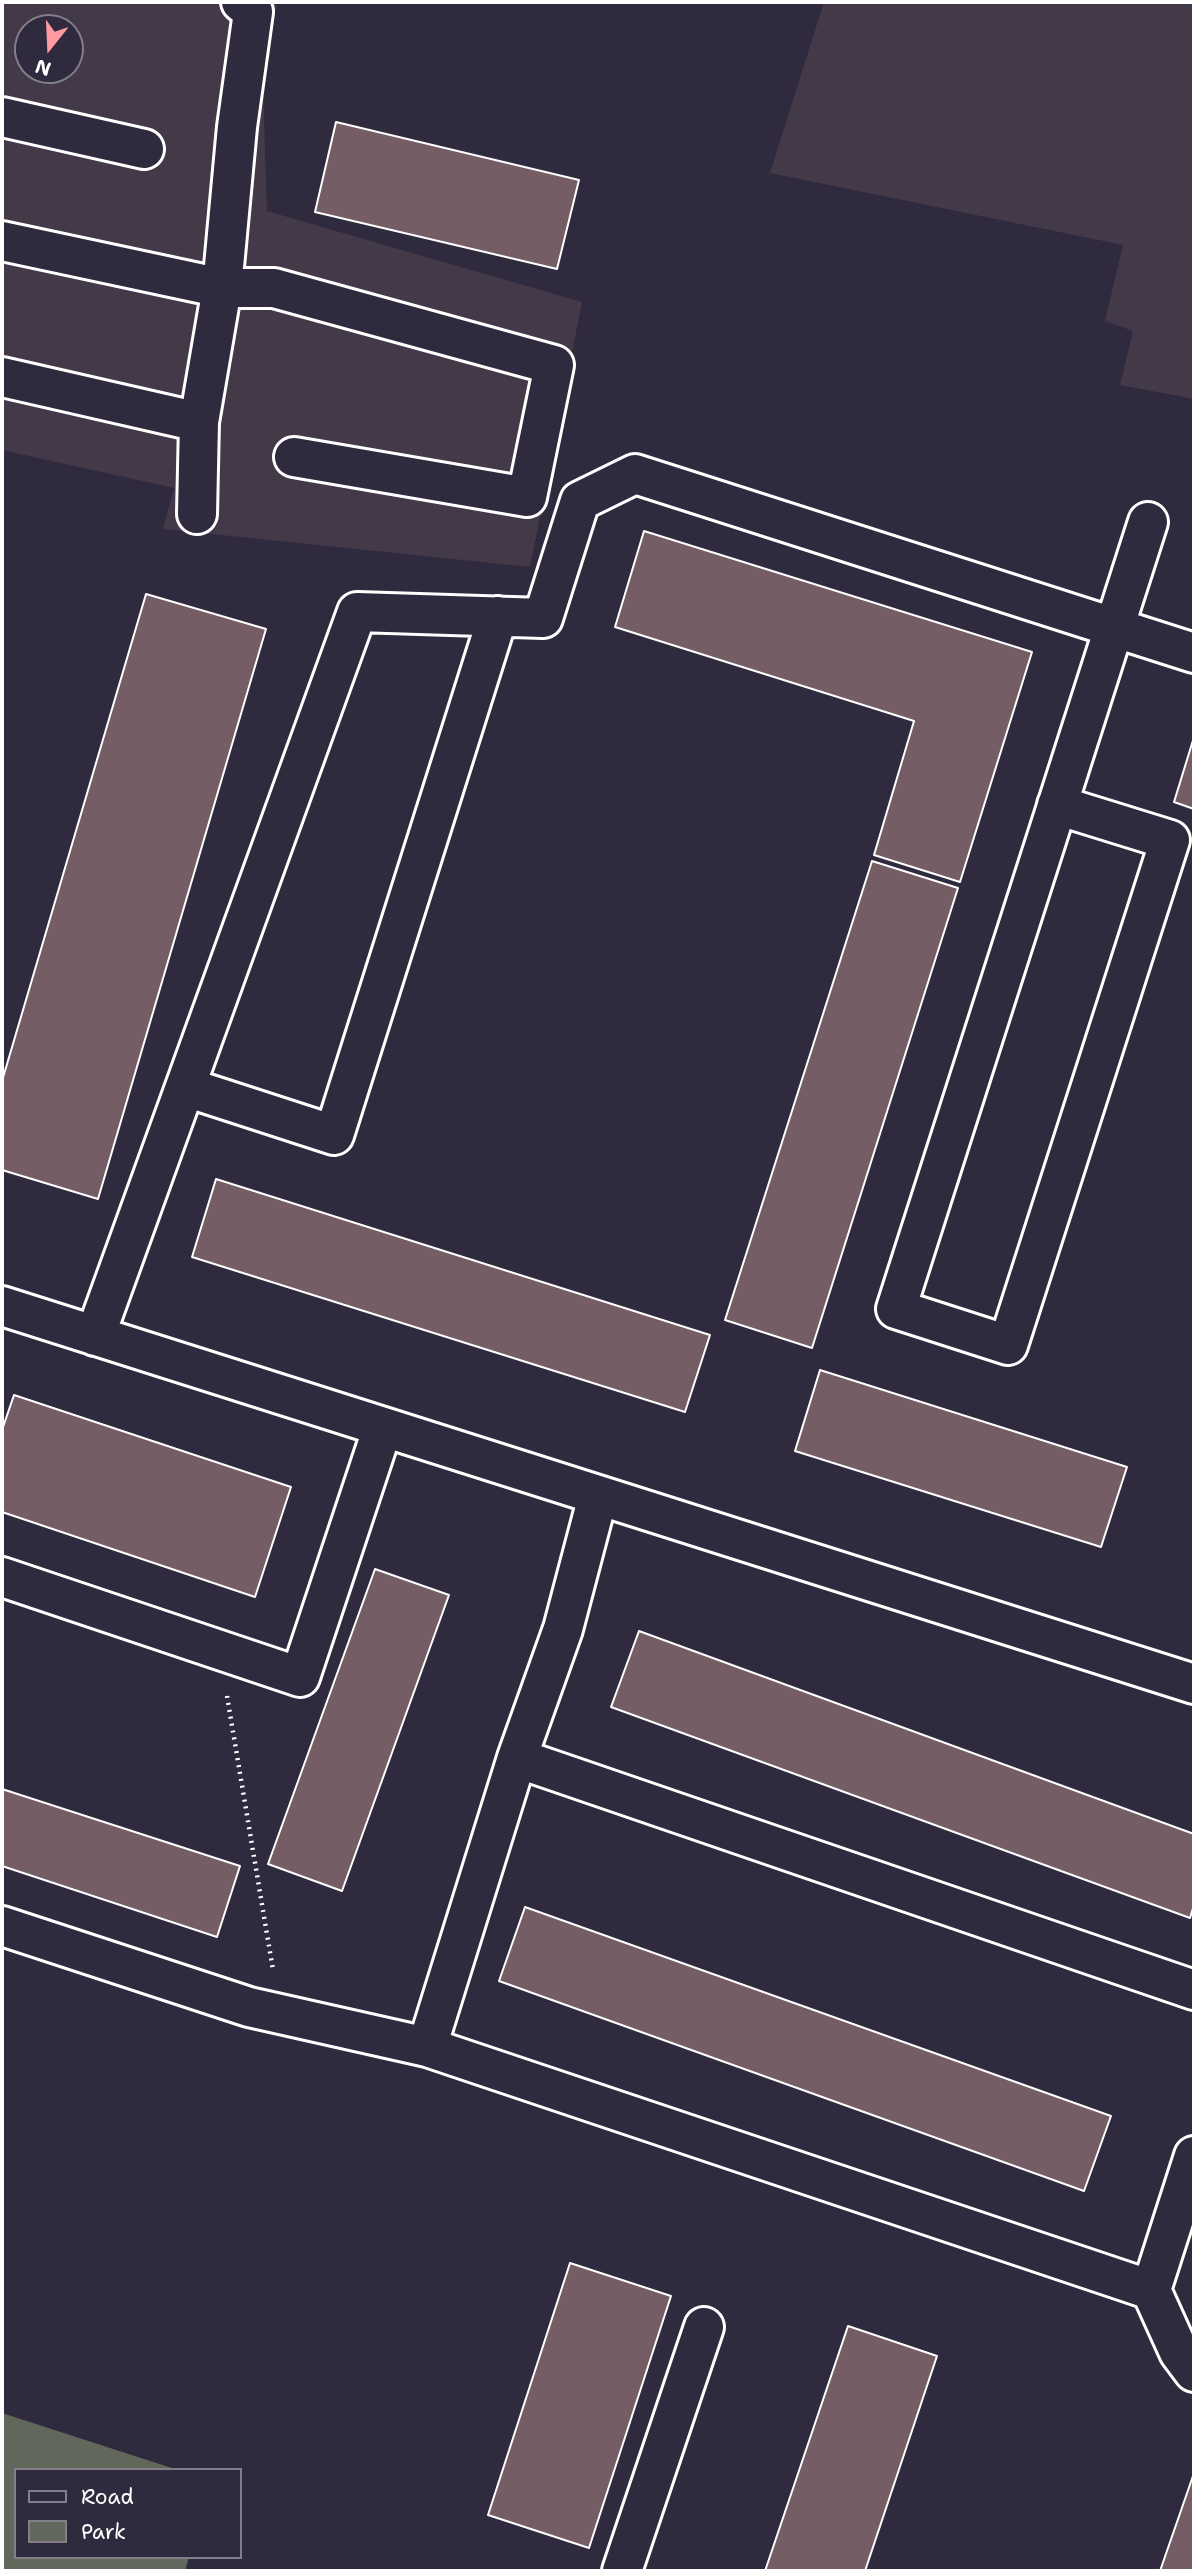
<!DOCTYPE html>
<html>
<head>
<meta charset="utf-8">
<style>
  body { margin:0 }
  #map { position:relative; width:1196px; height:2573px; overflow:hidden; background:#2f2a3d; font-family:"Shantell Sans",sans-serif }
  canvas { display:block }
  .frame { position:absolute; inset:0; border:4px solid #fff; pointer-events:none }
  .legend { position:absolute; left:14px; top:2468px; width:228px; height:91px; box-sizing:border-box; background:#2f2a3d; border:2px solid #827f8b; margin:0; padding:9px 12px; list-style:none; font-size:21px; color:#fff }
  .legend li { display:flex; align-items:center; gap:14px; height:35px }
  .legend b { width:35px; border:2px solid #827f8b }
  .north { position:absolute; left:14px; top:14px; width:70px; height:70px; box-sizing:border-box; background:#2f2a3d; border:2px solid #827f8b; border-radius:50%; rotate:198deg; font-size:19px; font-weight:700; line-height:28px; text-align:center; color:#fff }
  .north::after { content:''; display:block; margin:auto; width:24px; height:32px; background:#ff9aa2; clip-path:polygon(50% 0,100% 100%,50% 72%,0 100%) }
</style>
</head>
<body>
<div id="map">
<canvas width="1196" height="2573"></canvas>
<div class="frame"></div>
<ul class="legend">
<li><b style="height:9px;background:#2f2a3d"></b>Road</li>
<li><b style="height:19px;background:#61685b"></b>Park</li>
</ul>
<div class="north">N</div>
</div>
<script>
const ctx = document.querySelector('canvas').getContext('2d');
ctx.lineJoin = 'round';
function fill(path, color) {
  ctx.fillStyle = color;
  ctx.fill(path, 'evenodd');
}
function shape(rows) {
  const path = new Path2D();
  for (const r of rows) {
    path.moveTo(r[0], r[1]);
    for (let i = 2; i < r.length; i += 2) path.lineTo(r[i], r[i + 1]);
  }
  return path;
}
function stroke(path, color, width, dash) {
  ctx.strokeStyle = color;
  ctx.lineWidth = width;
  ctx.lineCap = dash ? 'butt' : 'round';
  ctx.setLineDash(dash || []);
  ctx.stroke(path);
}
const built = shape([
  [2,2,278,2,262,54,267,211,582,302,530,567,163,529,174,488,2,450],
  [28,28,70,28,70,70,28,70],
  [824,2,1194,2,1194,399,1120,385,1133,331,1105,321,1123,245,770,173]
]);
const green = shape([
  [2,2413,178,2470,16,2470,16,2557,189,2557,185,2571,2,2571]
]);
const building = shape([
  [336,122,579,180,557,269,315,212,336,122],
  [644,531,1032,652,960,882,874,855,914,721,615,627,644,531],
  [146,594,266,629,98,1199,2,1170,2,1081,146,594],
  [1194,737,1194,809,1174,802,1194,737],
  [872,861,958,888,812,1348,725,1320,872,861],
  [216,1179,710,1335,685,1412,192,1257,216,1179],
  [820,1370,1127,1467,1101,1547,795,1451,820,1370],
  [14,1395,291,1487,255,1597,2,1512,2,1430,14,1395],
  [375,1569,449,1595,342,1891,268,1864,375,1569],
  [639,1631,1194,1834,1194,1905,1190,1918,611,1707,639,1631],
  [2,1789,240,1866,217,1937,2,1866,2,1789],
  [525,1907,1111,2116,1084,2191,499,1981,525,1907],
  [570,2263,671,2296,589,2548,488,2515,570,2263],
  [848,2326,937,2356,865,2571,765,2571,848,2326],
  [1194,2473,1194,2571,1160,2571,1194,2473]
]);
const path = shape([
  [227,1696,273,1970]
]);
const minor = shape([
  [2,117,144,149],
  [2,241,222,288,274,288,554,365,527,497,294,457],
  [2,377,199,422],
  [197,514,199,422,222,288,237,127,253,12,241,2],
  [1057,805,1170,840,1008,1345,896,1309,1148,522],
  [186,1087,334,1135,498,616],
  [2,1306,1194,1684],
  [95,1336,357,612,543,618,580,501,635,474,1194,653],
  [598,1496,563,1629,517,1758,427,2047,1151,2290],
  [2,1577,300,1677,383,1427],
  [517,1758,1194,1990],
  [2,1926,249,2007,427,2047],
  [1194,2156,1151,2290,1179,2352,1194,2372],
  [622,2571,704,2327]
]);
fill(built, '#443949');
fill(green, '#61685b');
fill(building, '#755d66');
stroke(building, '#fff', 2);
stroke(minor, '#fff', 44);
stroke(path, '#fff', 4.5, [2, 5]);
stroke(minor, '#2f2a3d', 38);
</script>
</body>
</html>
